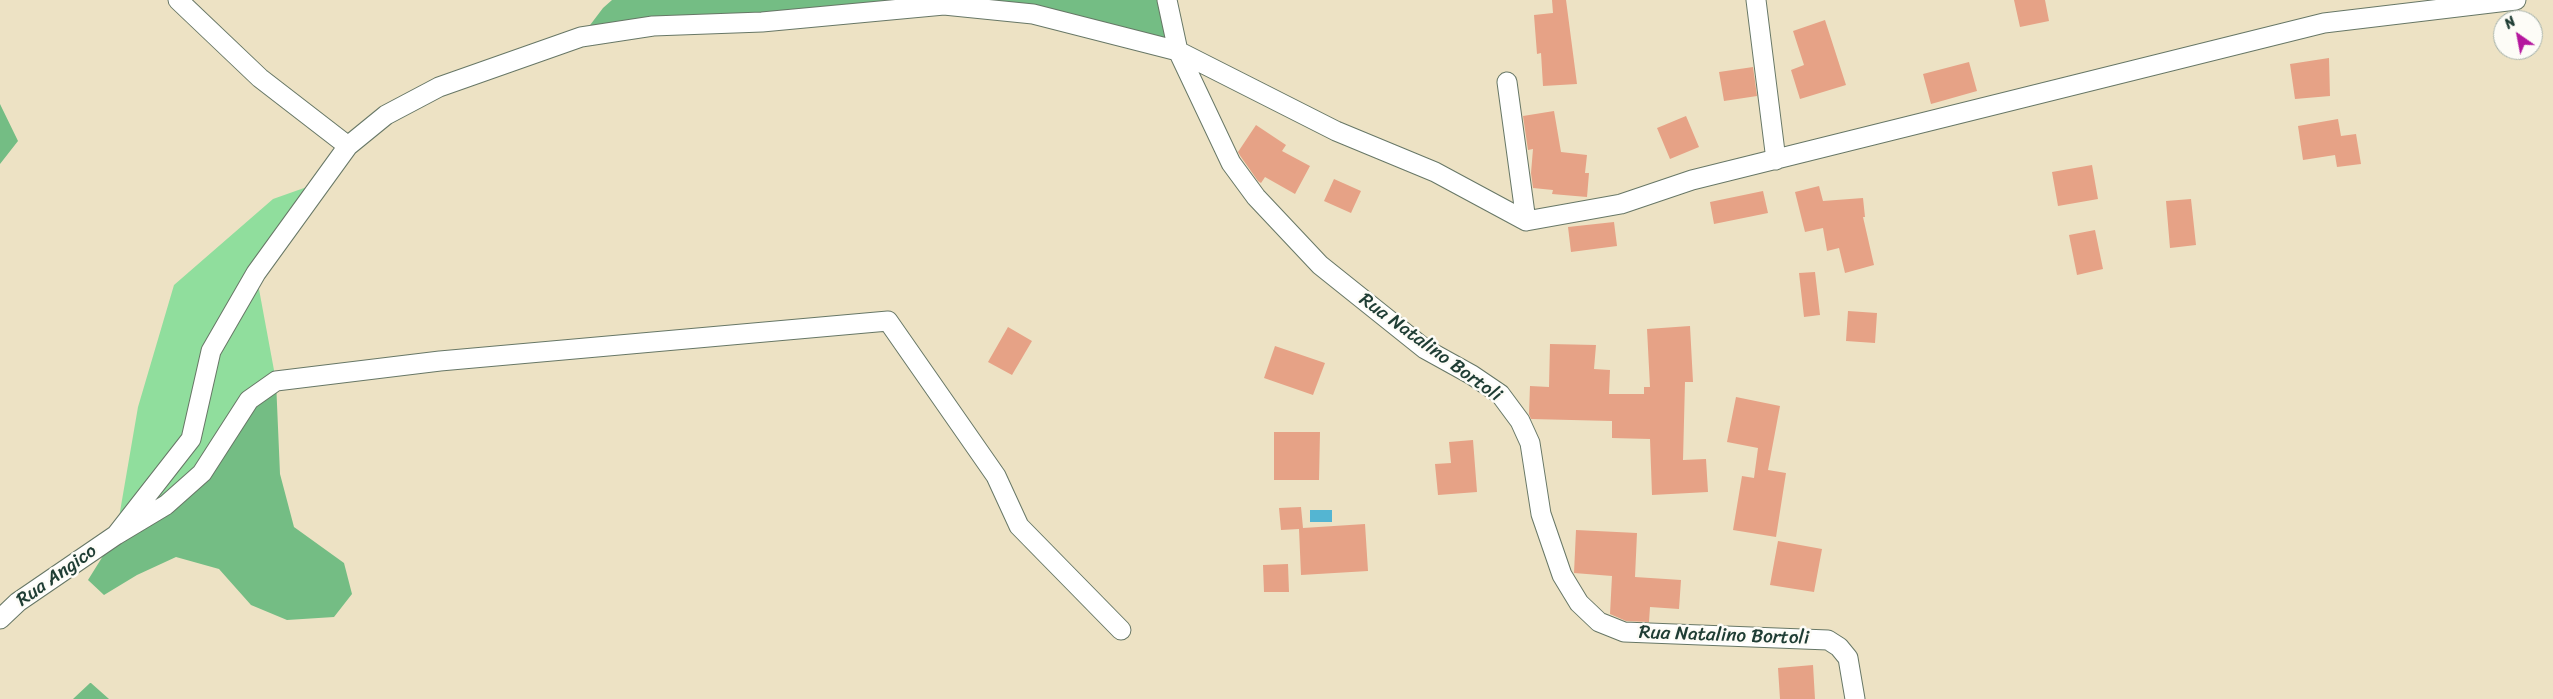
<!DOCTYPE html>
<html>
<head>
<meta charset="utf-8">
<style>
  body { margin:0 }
  #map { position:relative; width:2553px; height:699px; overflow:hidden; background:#ede2c4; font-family:Sriracha,sans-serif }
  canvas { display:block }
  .north { position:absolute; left:2493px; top:10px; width:50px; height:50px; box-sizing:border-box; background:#fdfcf7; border:1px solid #a4b0a9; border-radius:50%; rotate:327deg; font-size:14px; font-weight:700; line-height:20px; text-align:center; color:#1f3d34 }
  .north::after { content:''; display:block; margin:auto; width:18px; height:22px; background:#b5179e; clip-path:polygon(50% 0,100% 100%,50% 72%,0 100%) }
</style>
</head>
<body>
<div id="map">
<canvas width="2553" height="699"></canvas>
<div class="north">N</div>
</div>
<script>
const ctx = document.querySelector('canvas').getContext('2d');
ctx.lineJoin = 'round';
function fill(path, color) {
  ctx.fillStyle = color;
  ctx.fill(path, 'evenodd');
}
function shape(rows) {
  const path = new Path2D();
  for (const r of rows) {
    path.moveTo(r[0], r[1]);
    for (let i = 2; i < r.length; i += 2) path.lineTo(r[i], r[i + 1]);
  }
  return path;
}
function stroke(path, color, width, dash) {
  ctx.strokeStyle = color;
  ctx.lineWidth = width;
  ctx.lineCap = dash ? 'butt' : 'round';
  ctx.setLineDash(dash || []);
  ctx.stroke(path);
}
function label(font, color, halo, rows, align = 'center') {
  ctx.font = font + ' Sriracha,sans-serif';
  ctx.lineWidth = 5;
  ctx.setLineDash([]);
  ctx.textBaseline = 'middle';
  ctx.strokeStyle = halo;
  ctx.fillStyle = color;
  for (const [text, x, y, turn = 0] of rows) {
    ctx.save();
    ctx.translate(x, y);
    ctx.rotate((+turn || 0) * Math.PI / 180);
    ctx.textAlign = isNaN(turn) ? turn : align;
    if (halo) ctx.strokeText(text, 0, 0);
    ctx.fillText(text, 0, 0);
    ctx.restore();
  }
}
const green = shape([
  [321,182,256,273,276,381,202,473,116,535,138,407,174,285,273,199]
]);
const forest = shape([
  [612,0,1167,0,1178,51,944,5,581,37,603,8],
  [0,104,18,141,0,164],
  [276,381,280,474,294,527,344,563,352,594,334,617,287,620,251,605,219,569,176,557,137,575,104,595,88,580,116,535,166,505],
  [90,683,91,683,109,699,73,699]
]);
const water = shape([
  [1310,510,1332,510,1332,522,1310,522]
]);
const building = shape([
  [1552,0,1566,0,1577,84,1543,86,1541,53,1537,54,1534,15,1553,13],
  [2014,0,2045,0,2049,21,2020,27],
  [1825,20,1846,85,1800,99,1791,70,1804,65,1793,31],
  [2329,58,2330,96,2295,99,2290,64],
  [1969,62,1977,91,1931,104,1923,74],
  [1753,67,1757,96,1724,101,1719,72],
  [1554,111,1561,152,1587,155,1585,173,1589,173,1587,197,1552,194,1553,190,1533,188,1531,173,1533,149,1528,150,1523,116],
  [1686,116,1699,147,1670,159,1657,128],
  [2338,119,2341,136,2356,134,2361,164,2337,167,2335,155,2303,160,2298,126],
  [1256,125,1286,145,1282,151,1310,166,1295,194,1265,177,1261,183,1258,181,1241,157,1238,152],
  [2092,165,2098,199,2058,206,2052,172],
  [1334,179,1361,191,1351,213,1324,201],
  [1819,186,1823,201,1863,198,1865,217,1863,217,1874,265,1845,273,1839,248,1827,251,1823,228,1805,232,1795,192],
  [1763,191,1768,213,1714,224,1710,202],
  [2191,199,2196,245,2170,248,2166,201],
  [1614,222,1617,246,1571,252,1568,227],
  [2095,230,2103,269,2077,275,2069,235],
  [1815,272,1820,315,1804,317,1799,273],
  [1848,311,1877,313,1875,343,1846,341],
  [1690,326,1693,382,1685,382,1683,460,1706,459,1708,492,1652,495,1650,439,1612,438,1612,421,1531,419,1529,414,1530,386,1549,387,1550,344,1596,345,1594,369,1610,370,1609,394,1644,394,1644,387,1650,387,1647,329],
  [1008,327,1032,341,1012,375,988,362],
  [1275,346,1325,363,1313,395,1264,378],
  [1736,397,1780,406,1768,470,1786,473,1776,537,1733,530,1742,476,1754,478,1758,448,1727,442],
  [1274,432,1320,432,1319,480,1274,480],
  [1473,440,1477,492,1438,495,1435,464,1451,463,1449,442],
  [1301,507,1303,528,1365,524,1368,571,1301,575,1299,529,1281,530,1279,508],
  [1576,530,1637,533,1635,577,1681,580,1679,609,1650,607,1649,622,1626,621,1610,614,1612,576,1574,573],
  [1778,541,1822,549,1814,592,1770,585],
  [1288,564,1289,592,1264,592,1263,565],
  [1813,665,1815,699,1780,699,1778,668]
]);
const minor = shape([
  [178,0,260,78,348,146],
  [1167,0,1178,51,1231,163,1256,197,1320,265,1425,349,1472,375,1500,394,1520,421,1530,443,1541,514,1562,575,1579,603,1599,622,1624,632,1828,640,1839,647,1848,658,1855,699],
  [1756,0,1776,160],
  [1507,82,1526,221],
  [116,535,191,439,211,351,256,273,348,146,386,115,439,87,581,37,653,26,762,22,944,5,1033,14,1178,51,1336,131,1435,172,1526,221,1621,204,1692,180,2324,23,2516,0],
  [0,619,18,602,116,535,166,505,202,473,249,400,276,381,440,361,888,321,996,476,1019,526,1121,630]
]);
const streetNames = [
  ["Rua Natalino Bortoli",1430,348,36],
  ["Rua Angico",57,576,-35],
  ["Rua Natalino Bortoli",1724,636,2]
];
fill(green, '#90de9d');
fill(forest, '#74bd84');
fill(water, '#54b5d2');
fill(building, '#e6a286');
stroke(minor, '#677766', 21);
stroke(minor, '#fff', 19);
label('19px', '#1f3d34', '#fdfcf7', streetNames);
</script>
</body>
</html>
